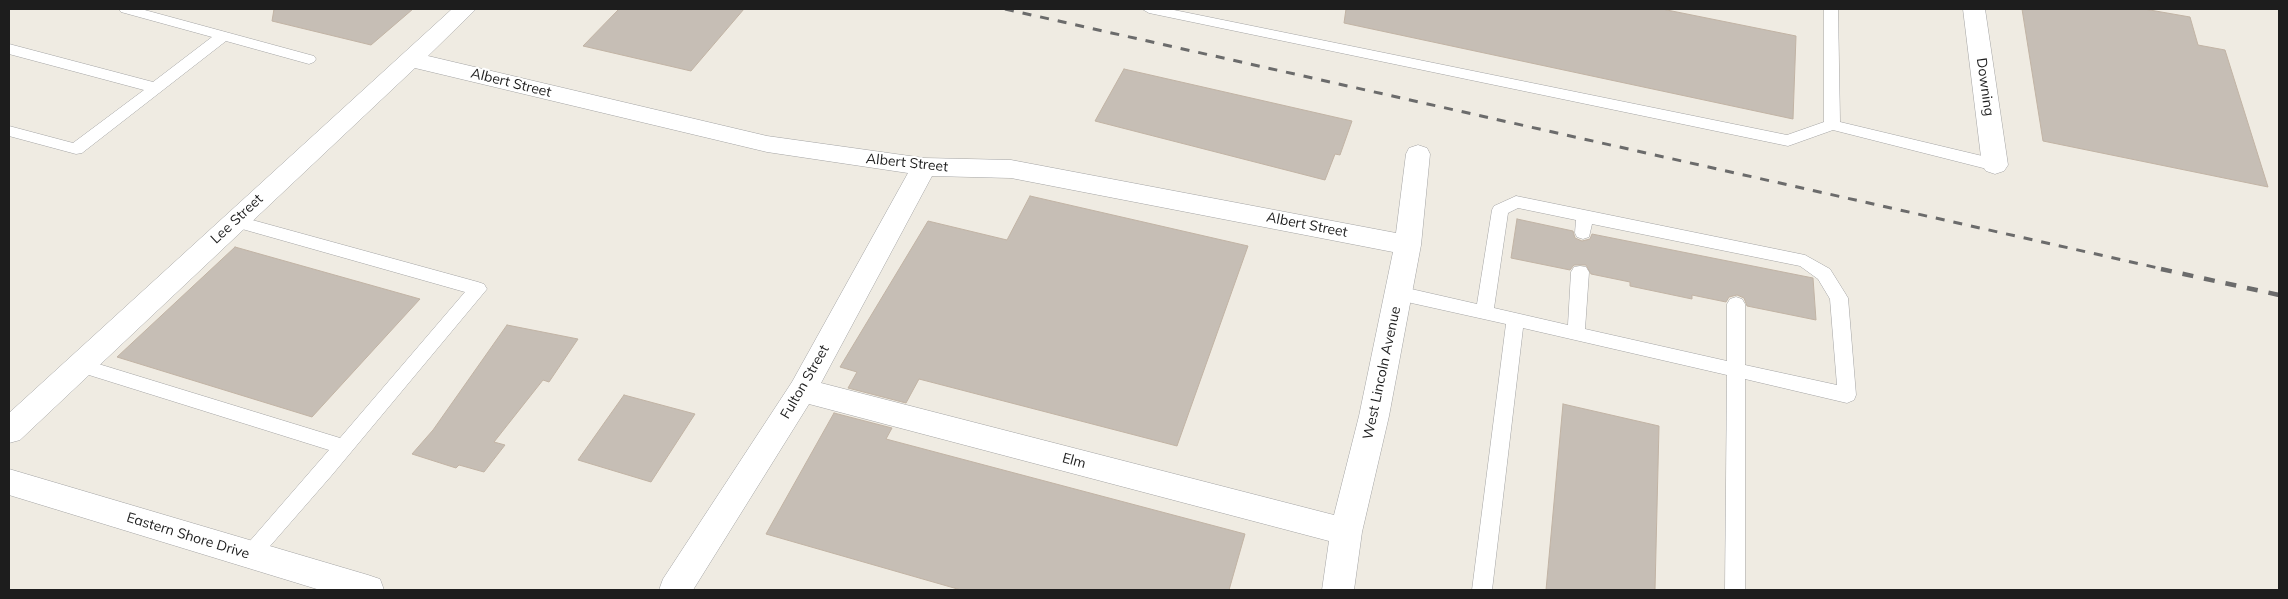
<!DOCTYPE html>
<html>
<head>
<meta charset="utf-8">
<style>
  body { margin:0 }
  #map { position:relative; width:2288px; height:599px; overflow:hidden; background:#efebe2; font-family:Mulish,sans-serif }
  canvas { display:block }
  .frame { position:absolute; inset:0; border:10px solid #1d1d1d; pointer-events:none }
</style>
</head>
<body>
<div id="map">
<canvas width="2288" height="599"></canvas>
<div class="frame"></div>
</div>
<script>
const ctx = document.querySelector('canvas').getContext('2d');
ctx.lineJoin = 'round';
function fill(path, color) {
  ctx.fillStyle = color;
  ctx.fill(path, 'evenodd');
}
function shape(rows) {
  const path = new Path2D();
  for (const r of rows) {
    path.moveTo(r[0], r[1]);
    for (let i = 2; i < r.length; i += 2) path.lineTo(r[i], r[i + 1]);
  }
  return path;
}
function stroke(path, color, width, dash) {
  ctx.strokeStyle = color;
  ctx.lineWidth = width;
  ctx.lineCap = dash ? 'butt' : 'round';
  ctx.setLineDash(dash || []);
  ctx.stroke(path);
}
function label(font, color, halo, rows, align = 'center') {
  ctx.font = font + ' Mulish,sans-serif';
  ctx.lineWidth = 4;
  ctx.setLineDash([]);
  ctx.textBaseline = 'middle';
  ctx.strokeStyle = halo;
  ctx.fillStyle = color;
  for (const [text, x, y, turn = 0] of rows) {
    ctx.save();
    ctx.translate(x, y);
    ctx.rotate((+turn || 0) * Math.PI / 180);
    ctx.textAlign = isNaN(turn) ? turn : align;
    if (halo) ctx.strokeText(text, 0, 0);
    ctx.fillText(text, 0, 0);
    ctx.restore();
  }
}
const building = shape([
  [274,9,413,9,371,45,272,21,274,9],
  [619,9,744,9,691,71,583,46,619,9],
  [1346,9,1662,9,1796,36,1793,119,1344,23,1346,9],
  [2022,9,2144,9,2190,17,2198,45,2225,50,2268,187,2043,141,2022,9],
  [1124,69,1352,121,1340,155,1335,154,1325,180,1095,121,1124,69],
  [1030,196,1248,246,1177,446,919,379,906,403,848,388,857,372,840,367,928,221,1007,240,1030,196],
  [1517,219,1573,231,1575,238,1582,241,1590,239,1592,234,1813,278,1816,320,1747,306,1744,298,1737,295,1729,297,1726,302,1692,295,1692,299,1630,286,1630,282,1591,274,1586,265,1574,265,1570,270,1511,258,1517,219],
  [235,247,420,299,312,417,117,357,235,247],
  [507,325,578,339,549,382,543,380,494,442,505,445,484,472,459,465,456,468,412,454,433,430,507,325],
  [624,395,695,414,651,482,578,460,624,395],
  [1563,404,1659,426,1655,590,1546,590,1563,404],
  [834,413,892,428,886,439,1245,534,1229,590,961,590,766,534,834,413]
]);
const service = shape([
  [119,9,141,9,314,56,316,59,314,62,309,64,226,41,82,153,76,154,9,136,9,126,73,143,144,90,9,54,9,44,153,82,212,37,121,12,119,9],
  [1142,9,1169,9,1787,135,1824,122,1824,9,1838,9,1840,122,1995,159,2001,161,2003,165,2001,169,1995,171,1833,130,1788,146,1149,13,1142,9],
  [1516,196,1805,255,1830,269,1845,293,1848,298,1856,395,1854,400,1847,403,1745,379,1745,590,1725,590,1727,375,1523,328,1492,590,1472,590,1506,324,1398,300,1392,298,1389,293,1392,288,1398,286,1477,304,1492,210,1494,206,1516,196],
  [1518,208,1576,220,1575,233,1577,237,1583,239,1589,237,1592,224,1800,266,1818,279,1830,299,1837,385,1745,365,1745,304,1742,299,1736,297,1730,299,1727,304,1727,361,1585,329,1589,272,1586,267,1580,266,1574,267,1571,272,1568,325,1494,308,1508,213,1518,208],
  [234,215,478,282,484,284,487,289,332,475,257,561,250,564,243,561,240,555,243,549,329,450,73,370,70,365,73,360,79,358,340,438,465,292,228,225,226,221,228,217,234,215]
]);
const minor = shape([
  [452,9,476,9,428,56,767,136,924,158,1011,160,1396,233,1406,154,1409,148,1418,145,1427,148,1430,154,1421,245,1389,416,1362,532,1354,590,1322,590,1329,541,809,404,693,590,659,590,663,579,792,382,908,173,767,152,415,68,20,440,9,443,9,413,452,9],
  [932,176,1011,178,1393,252,1359,416,1334,515,821,383,932,176],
  [1963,9,1985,9,2008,165,2004,171,1995,174,1986,171,1982,165,1963,9]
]);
const tertiary = shape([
  [9,469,368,575,380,579,384,590,320,590,9,495,9,469]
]);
const railFar1 = shape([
  [1005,9,2167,270]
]);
const rail = shape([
  [2161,269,2279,295]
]);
const streetNames = [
  ["Albert Street",511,83,14],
  ["Downing",1985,87,82],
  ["Albert Street",907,163,6],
  ["Lee Street",237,219,-43],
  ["Albert Street",1307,225,11],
  ["West Lincoln Avenue",1382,373,-78],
  ["Fulton Street",805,382,-60],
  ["Elm",1074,461,15],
  ["Eastern Shore Drive",188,536,17]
];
fill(building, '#c6beb5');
stroke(building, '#c1b3a4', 1);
stroke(service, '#a4a4a4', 1);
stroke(minor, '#a4a4a4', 1);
stroke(tertiary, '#a4a4a4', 1);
fill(service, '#fff');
fill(minor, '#fff');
fill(tertiary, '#fff');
stroke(railFar1, '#6b6b6b', 3, [9, 9]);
stroke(rail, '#6b6b6b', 4.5, [11, 11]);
label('14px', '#1d1d1d', '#fff', streetNames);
</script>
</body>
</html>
